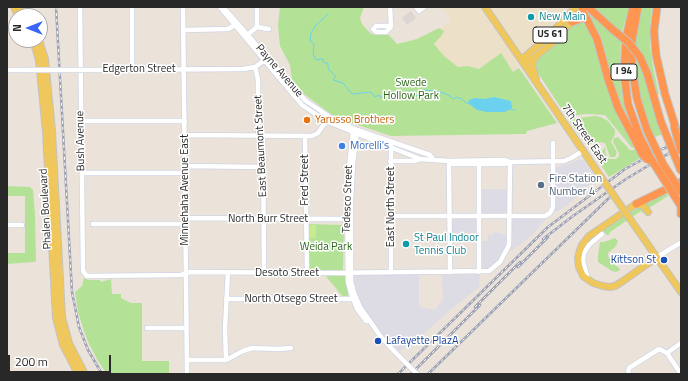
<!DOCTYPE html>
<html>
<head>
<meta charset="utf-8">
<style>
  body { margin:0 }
  #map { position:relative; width:688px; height:381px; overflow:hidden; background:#ebe3da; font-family:"Titillium Web",sans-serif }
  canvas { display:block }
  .frame { position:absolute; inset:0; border:8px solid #282828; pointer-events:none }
  .north { position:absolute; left:8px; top:8px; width:40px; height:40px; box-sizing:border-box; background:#fff; border:1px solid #a9a9a9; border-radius:50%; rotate:270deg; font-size:11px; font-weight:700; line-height:16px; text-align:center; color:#282828 }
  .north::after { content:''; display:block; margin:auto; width:14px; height:18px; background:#3864fa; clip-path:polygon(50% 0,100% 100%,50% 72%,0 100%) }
  .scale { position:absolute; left:8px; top:355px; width:103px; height:18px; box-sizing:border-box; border:2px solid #282828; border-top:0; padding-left:5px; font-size:12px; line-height:14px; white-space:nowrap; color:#282828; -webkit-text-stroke:3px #fff; paint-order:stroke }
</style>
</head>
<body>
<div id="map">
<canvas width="688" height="381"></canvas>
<div class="frame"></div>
<div class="north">N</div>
<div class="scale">200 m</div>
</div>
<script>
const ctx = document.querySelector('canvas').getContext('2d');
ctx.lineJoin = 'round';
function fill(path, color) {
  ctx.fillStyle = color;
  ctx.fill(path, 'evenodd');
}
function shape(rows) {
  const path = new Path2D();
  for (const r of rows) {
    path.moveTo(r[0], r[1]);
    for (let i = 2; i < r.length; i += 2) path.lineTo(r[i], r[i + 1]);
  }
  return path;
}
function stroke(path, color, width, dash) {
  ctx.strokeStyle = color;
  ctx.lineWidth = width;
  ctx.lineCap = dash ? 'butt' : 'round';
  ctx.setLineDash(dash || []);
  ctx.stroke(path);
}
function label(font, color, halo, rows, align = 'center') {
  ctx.font = font + ' "Titillium Web",sans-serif';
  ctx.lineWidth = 3;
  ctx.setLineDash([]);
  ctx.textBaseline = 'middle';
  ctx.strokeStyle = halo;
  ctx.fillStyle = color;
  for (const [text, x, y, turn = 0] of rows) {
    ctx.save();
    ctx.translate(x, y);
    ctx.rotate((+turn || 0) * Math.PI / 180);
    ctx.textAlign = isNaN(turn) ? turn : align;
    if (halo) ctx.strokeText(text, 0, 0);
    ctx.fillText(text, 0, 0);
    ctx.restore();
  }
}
const industrial = shape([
  [580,159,584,161,597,179,582,191,571,202,557,212,555,210,556,168,558,166,567,165],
  [480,189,507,189,507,211,505,213,481,214,480,213],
  [513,218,547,218,531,236,511,251,511,221],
  [454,219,477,219,478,233,452,233,452,221],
  [493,232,501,233,503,235,507,235,507,249,497,263,491,269,480,269,480,241,488,241,488,235,493,235],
  [480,274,479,287,450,310,417,340,399,351,386,338,362,306,355,288,353,278,355,275,419,275,419,307,435,310,443,299,442,275]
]);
const education = shape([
  [441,7,572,7,540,42,515,60,519,68,506,77,482,69,468,66,458,67,444,56,438,50,430,37,451,21]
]);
const green = shape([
  [280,7,364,7,360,18,362,24,371,34,377,35,389,35,397,44,417,39,439,28,444,31,442,35,434,44,444,56,458,67,468,66,479,69,501,53,513,72,519,68,557,123,527,131,526,134,391,136,346,121,332,115,304,94,292,79,290,65,280,46,278,26],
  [592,7,629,7,622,32,619,31],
  [640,7,652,7,650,27,650,46,653,67,659,94,655,95,640,52,634,44],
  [586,10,621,39,620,77,623,101,629,122,627,123,617,96,599,36,593,22,585,11],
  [581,21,587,23,590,29,635,146,632,148,605,115,588,114,568,116,563,108,561,108,536,70,535,62,536,60,572,25],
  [634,53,641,65,663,134,652,138,644,115,635,75],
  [595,116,601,117,608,121,615,130,615,134,611,142,617,152,615,157,610,157,605,143,598,142,587,145,568,119],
  [618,137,630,150,637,150,642,157,609,177,590,149,593,148,592,149,600,161,606,158,602,151,605,147,606,155,609,159,616,159,619,156,619,153,613,142,614,138],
  [7,186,30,187,33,190,35,215,36,261,34,262,7,264,7,253,25,253,25,196,7,196],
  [666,192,668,196,649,208,645,204],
  [639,207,644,210,642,214,642,212,641,211,610,232,609,235,607,235,604,232,602,232,601,231],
  [307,224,344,225,343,271,308,270],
  [615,238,618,241,617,244,615,247,608,253,608,256,612,263,619,268,620,270,616,272,612,271,598,262,598,255,600,242,604,242],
  [324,274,343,275,346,276,348,293,348,296,344,298],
  [84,278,88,280,100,280,101,282,111,279,112,294,121,294,121,298,131,303,142,303,142,361,169,361,169,374,107,374,98,361,89,344,84,331,78,312,75,292,82,286]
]);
const pitch = shape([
  [309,225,316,225,316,238,309,238]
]);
const plaza = shape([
  [411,11,416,18,407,25,402,18]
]);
const water = shape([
  [494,97,511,101,512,108,505,112,487,112,477,110,468,103,469,100,475,98,485,99]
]);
const stream = shape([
  [328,14,316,25,311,33,310,41,314,44,313,54,316,60,323,59,324,63,328,63,328,69,336,76,333,80,343,83,352,94,371,92,375,97,379,95,381,98,384,93,392,93,398,96,410,91,417,96,421,90,436,91,446,94,454,99,457,97,462,99,466,103,469,103],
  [509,109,515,110]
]);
const minor = shape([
  [80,7,83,271,87,276,181,275,190,272,327,273,489,271,500,262,509,245,510,162],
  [132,7,132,69],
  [183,7,187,374],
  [220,7,302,105,326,121,420,159,449,161,505,160,510,162],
  [223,7,306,101,333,119,357,130,430,155,433,159],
  [257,7,257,27],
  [390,7,391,26],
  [416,7,419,11,424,7],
  [376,26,391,26,390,28,386,32,376,32,373,29,376,26],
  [184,30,228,29,235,25],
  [246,36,257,27,269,29],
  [255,67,258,80,258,131,263,139,264,272],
  [7,70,29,70],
  [98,70,243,69,255,67,266,59],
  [81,121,185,121],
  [353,131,347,186,348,282,351,293,357,309,366,321,370,321],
  [357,132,353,164,351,200,351,281,354,293,360,307,381,337,395,352],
  [185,135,312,136,318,133,327,120],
  [305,136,307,273],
  [391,146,391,272],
  [390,161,415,161,420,159],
  [449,161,453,164,505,164,510,162,564,161,571,158,583,151],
  [449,161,450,272],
  [479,164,479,272],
  [185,166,263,167],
  [82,173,185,173],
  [391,216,545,216,550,213,553,207,553,143],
  [186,218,349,219],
  [93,224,186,224],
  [7,225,22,225],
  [657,257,680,243],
  [588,279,583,261,584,253,589,245,602,234],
  [226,299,354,299],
  [147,328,186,328],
  [667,353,681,374],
  [187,360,226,360,243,351,252,348,278,349,291,348],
  [226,360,225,329,228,272],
  [628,374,629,368,659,349,667,353,681,343]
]);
const major = shape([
  [14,7,18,16],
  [20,7,25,16],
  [485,7,601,177],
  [33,40,39,60,46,132,56,318,63,345,78,374],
  [39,40,45,59,52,131,62,317,69,343,85,374],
  [535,57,532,65,536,79],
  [521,60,548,37,576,7],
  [524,64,535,57,552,43,585,7],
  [648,212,644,206,636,204,589,236,582,245,580,250,578,258,579,267,583,276,593,283,603,286,610,287,615,286,623,281,657,257],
  [637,229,681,292]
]);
const highway = shape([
  [588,7,612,29],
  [633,7,626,38,624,73,628,104,639,135],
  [638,7,632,40,632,67,637,99,647,130],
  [657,7,654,31,656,55,665,94,677,132],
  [582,10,597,39,608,79,618,108,634,138],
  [572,22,583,18,587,19,589,23],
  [640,57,647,73,661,122],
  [636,204,681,182],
  [681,207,681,214]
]);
const rail = shape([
  [56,7,72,292,79,327,88,350,102,374],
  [543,239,573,216,626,179,666,155,681,148],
  [518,267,548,237],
  [475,307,520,262],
  [398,374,548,227,625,169,662,149,681,142],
  [411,374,480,305],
  [428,374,611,196]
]);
const minorBridge = shape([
  [29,70,98,70],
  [395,352,417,374]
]);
const majorBridge = shape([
  [601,177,637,229]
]);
const highwayBridge = shape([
  [612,29,629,43,640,57],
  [661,122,681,171],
  [674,126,681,151],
  [647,130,663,164,681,192],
  [639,135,651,159,681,206],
  [634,138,642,154,648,160]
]);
const markers = [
  [531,17,4,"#0f9aa8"],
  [307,120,4,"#e8710a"],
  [342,146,4,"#3f7fe0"],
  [541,185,4,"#5c6f8a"],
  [406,244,4,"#0f9aa8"],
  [664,260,4,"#1a4fb4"],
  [378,341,4,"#1a4fb4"]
];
const shields = [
  [550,35,34],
  [624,72,26]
];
const shieldNames = [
  ["US 61",550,35],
  ["I 94",624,72]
];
const cultureNames = [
  ["New Main",539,17],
  ["St Paul Indoor",414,238],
  ["Tennis Club",414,251]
];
const streetNames = [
  ["Edgerton Street",139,69],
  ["Payne Avenue",279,71,49],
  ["7th Street East",584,134,55],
  ["Bush Avenue",81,141,-91],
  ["East Beaumont Street",261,146,-93],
  ["Fred Street",305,180,-90],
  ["Minnehaha Avenue East",185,190,-90],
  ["Tedesco Street",348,199,-88],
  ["East North Street",391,207,-90],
  ["Phalen Boulevard",46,209,-93],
  ["North Burr Street",268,219],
  ["Desoto Street",287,273],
  ["North Otsego Street",291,299]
];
const parkNames = [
  ["Swede",411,83],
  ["Hollow Park",411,96],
  ["Weida Park",326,247]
];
const foodNames = [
  ["Yarusso Brothers",315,120]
];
const shopNames = [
  ["Morelli's",350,146]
];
const serviceNames = [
  ["Fire Station",549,179],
  ["Number 4",549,192]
];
const transitNames = [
  ["Kittson St",656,260],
  ["Lafayette PlazA",386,341,"left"]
];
fill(industrial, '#dddbe3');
fill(education, '#ede0c9');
fill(green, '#b3e296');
fill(pitch, '#c8ea91');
fill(plaza, '#dbd6d1');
fill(water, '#6cd1ee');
stroke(stream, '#6cd1ee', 1);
stroke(minor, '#cfd4e2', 6);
stroke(major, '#c3c3c3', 8);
stroke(highway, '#c3c3c3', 9);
stroke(minor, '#fff', 4.5);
stroke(major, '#f0c75a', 6);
stroke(highway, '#fe9652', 7);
stroke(rail, '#9da1b3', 2.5);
stroke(rail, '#fff', 1, [3]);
stroke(minorBridge, '#cfd4e2', 6, []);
stroke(majorBridge, '#c3c3c3', 8, []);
stroke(highwayBridge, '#c3c3c3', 9, []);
stroke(minorBridge, '#fff', 4.5);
stroke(majorBridge, '#f0c75a', 6);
stroke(highwayBridge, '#fe9652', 7);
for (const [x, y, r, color] of markers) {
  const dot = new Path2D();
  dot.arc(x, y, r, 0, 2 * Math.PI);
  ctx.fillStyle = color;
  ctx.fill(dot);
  stroke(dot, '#fff', 1.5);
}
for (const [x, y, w] of shields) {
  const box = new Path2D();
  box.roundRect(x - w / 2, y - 8, w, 16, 3);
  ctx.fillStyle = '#fff';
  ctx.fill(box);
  stroke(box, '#282828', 1);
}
label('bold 10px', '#282828', null, shieldNames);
label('11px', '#0d838f', '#fff', cultureNames, 'left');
label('11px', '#282828', '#fff', streetNames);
label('11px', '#2c6519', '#fff', parkNames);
label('11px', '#c56008', '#fff', foodNames, 'left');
label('11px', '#366cbe', '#fff', shopNames, 'left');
label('11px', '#4e5e75', '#fff', serviceNames, 'left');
label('11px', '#164399', '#fff', transitNames, 'right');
</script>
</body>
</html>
